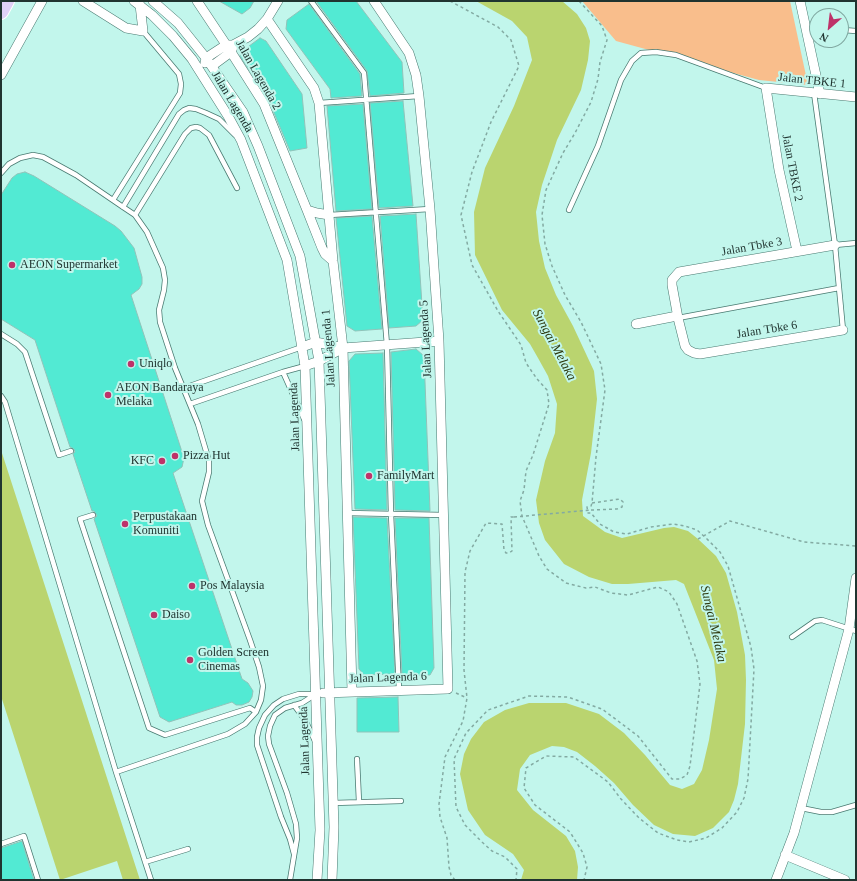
<!DOCTYPE html>
<html>
<head>
<meta charset="utf-8">
<style>
  body { margin:0 }
  #map { position:relative; width:857px; height:881px; overflow:hidden; background:#c2f6ec; font-family:"Times New Roman",serif }
  canvas { display:block }
  .frame { position:absolute; inset:0; border:2px solid #203430; pointer-events:none }
  .north { position:absolute; left:809px; top:8px; width:40px; height:40px; box-sizing:border-box; background:#c2f6ec; border:1px solid #81a8a1; border-radius:50%; rotate:208deg; font-size:11px; font-weight:700; line-height:16px; text-align:center; color:#203430 }
  .north::after { content:''; display:block; margin:auto; width:14px; height:18px; background:#be3269; clip-path:polygon(50% 0,100% 100%,50% 72%,0 100%) }
</style>
</head>
<body>
<div id="map">
<canvas width="857" height="881"></canvas>
<div class="frame"></div>
<div class="north">N</div>
</div>
<script>
const ctx = document.querySelector('canvas').getContext('2d');
ctx.lineJoin = 'round';
function fill(path, color) {
  ctx.fillStyle = color;
  ctx.fill(path, 'evenodd');
}
function shape(rows) {
  const path = new Path2D();
  for (const r of rows) {
    path.moveTo(r[0], r[1]);
    for (let i = 2; i < r.length; i += 2) path.lineTo(r[i], r[i + 1]);
  }
  return path;
}
function stroke(path, color, width, dash) {
  ctx.strokeStyle = color;
  ctx.lineWidth = width;
  ctx.lineCap = dash ? 'butt' : 'round';
  ctx.setLineDash(dash || []);
  ctx.stroke(path);
}
function label(font, color, halo, rows, align = 'center') {
  ctx.font = font + ' "Times New Roman",serif';
  ctx.lineWidth = 4;
  ctx.setLineDash([]);
  ctx.textBaseline = 'middle';
  ctx.strokeStyle = halo;
  ctx.fillStyle = color;
  for (const [text, x, y, turn = 0] of rows) {
    ctx.save();
    ctx.translate(x, y);
    ctx.rotate((+turn || 0) * Math.PI / 180);
    ctx.textAlign = isNaN(turn) ? turn : align;
    if (halo) ctx.strokeText(text, 0, 0);
    ctx.fillText(text, 0, 0);
    ctx.restore();
  }
}
const green = shape([
  [582,1,790,1,808,85,759,80,616,41]
]);
const water = shape([
  [476,1,562,1,577,14,586,28,590,41,588,60,581,90,557,140,542,185,536,212,539,241,545,268,556,295,573,326,594,371,597,399,591,453,582,500,583,516,605,532,622,538,664,528,674,527,688,531,698,539,716,556,726,573,737,612,745,655,746,680,745,724,738,784,734,800,729,812,713,828,695,836,673,834,654,825,633,805,614,783,595,766,577,752,564,747,552,746,530,755,520,769,517,790,533,810,566,836,575,851,578,867,577,880,521,880,524,870,513,854,485,835,468,810,460,774,464,754,471,739,484,722,505,710,529,703,566,703,599,714,624,733,645,755,670,785,682,789,694,784,702,770,709,740,717,689,714,660,684,584,676,580,628,584,612,584,589,577,564,564,545,540,539,523,536,500,545,461,555,433,557,404,548,376,538,358,530,344,502,310,475,255,474,212,485,168,514,106,532,60,527,37,512,21],
  [1,450,140,880,123,880,117,861,60,880,1,696]
]);
const building = shape([
  [219,1,254,1,250,8,242,14,219,1],
  [316,1,356,1,402,62,404,93,370,96,367,71,316,1],
  [309,4,360,74,362,96,331,98,330,89,286,29,287,20,309,4],
  [260,38,266,41,302,94,307,148,290,151,269,101,240,56,241,52,260,38],
  [403,101,413,206,379,208,370,103,403,101],
  [363,104,372,209,336,211,327,106,363,104],
  [25,172,34,176,115,226,121,231,134,248,142,277,142,284,139,289,131,295,184,458,182,467,173,473,242,679,248,683,253,691,252,697,249,702,242,705,236,705,232,702,169,722,160,717,94,519,97,516,96,514,94,511,92,511,73,454,75,452,74,449,70,447,35,340,1,319,1,195,12,178,17,174,25,172],
  [416,214,423,320,416,326,389,328,380,216,416,214],
  [372,216,382,329,355,331,347,326,336,218,372,216],
  [416,349,424,356,430,511,395,510,391,352,416,349],
  [383,353,387,510,355,509,349,361,355,354,383,353],
  [353,517,387,518,395,674,364,675,359,669,353,517],
  [395,518,429,518,434,668,430,675,402,676,395,518],
  [398,697,399,732,357,732,357,698,398,697],
  [22,841,34,880,1,880,1,848,22,841]
]);
const path = shape([
  [450,1,498,27,511,40,519,66,491,122,472,172,461,215,472,265,498,311,521,345,526,363,537,379,547,390,549,404,533,455,526,471,524,490,520,501,522,516,539,556,547,569,566,583,586,588,595,587,611,593,628,595,658,587,669,592,677,604,697,661,700,684,690,766,687,775,680,779,672,779,638,736,602,709,568,697,529,696,488,710,466,733,454,759,456,807,465,825,482,842,492,851,505,857,517,869,516,880],
  [579,1,602,26,607,40,600,62,598,79,591,102,575,133,563,153,546,190,542,215,545,244,552,266,565,295,581,322,601,364,605,390,596,457,592,503,591,506,587,507,588,513,591,513,600,524,614,532,627,534,651,527,673,524,685,526,697,530,707,539,720,552,728,566,751,647,754,669,748,779,744,798,737,812,722,828,706,838,689,842,677,840,658,833,639,818,621,799,608,782,574,757,546,756,526,768,524,788,535,805,570,832,583,853,587,867,584,880],
  [591,510,617,509,622,507,623,502,620,499,592,503],
  [698,539,730,521,804,542,856,546],
  [456,693,467,698],
  [455,880,451,875,449,867,447,838,440,817,439,804,445,757,463,721,467,698,464,670,465,572,470,551,486,523,502,524,504,550,506,553,509,553,512,551,511,517,514,517]
]);
const service = shape([
  [311,1,364,73,387,345,391,514,399,690],
  [843,30,856,31],
  [814,93,835,245,843,330],
  [319,103,419,96],
  [1,173,9,164,20,158,33,155,43,157,76,175,123,207,135,215,147,232,163,268,165,280,164,290,159,310,160,322,175,368,198,424,209,461,209,472,202,501,208,525,250,640,259,667,263,686,261,700,256,712,245,724,228,734,116,772],
  [113,200,180,93,181,84,179,74,143,31],
  [123,207,179,114,184,110,189,108,196,109,206,113,219,119,235,135],
  [569,210,598,146,621,80,632,61,641,53,656,52,676,55,766,88],
  [135,215,185,134,191,128,196,127,200,128,209,135,237,188],
  [329,215,430,209],
  [835,245,856,243],
  [678,318,839,288],
  [1,334,17,344,25,352,59,455,71,451],
  [283,372,304,419],
  [184,388,302,347],
  [1,396,5,402,116,772,151,880],
  [190,404,283,372,305,366],
  [347,513,444,515],
  [93,515,80,519,149,728,165,735,250,708,256,712],
  [792,637,815,621,822,620,856,631],
  [294,705,305,720,315,741],
  [357,759,359,802],
  [333,803,401,801],
  [801,808,821,812,832,812,856,805],
  [1,844,24,836,38,880],
  [294,854,290,839,281,817,257,745,257,737,259,728,265,715,274,705,283,699,299,694,316,694],
  [145,862,188,849],
  [290,880,297,838,296,824,287,793,269,744,268,736,270,726,275,715,285,708,302,703,316,694]
]);
const minor = shape([
  [83,1,126,28,143,31,140,5],
  [134,1,152,15,173,36,192,59,228,116,241,140,287,260,305,366,320,830,317,880],
  [153,1,178,23,206,58,243,112,258,146,300,256,319,361,334,827,332,880],
  [197,1,231,52,264,104,307,210,322,248,325,254,333,261],
  [800,1,820,94],
  [267,19,314,88,319,103,333,261,343,348,352,691],
  [205,63,206,58,226,45,233,45,248,37,258,29,267,19,278,1],
  [212,66,231,52,233,47],
  [1,75,42,1],
  [307,210,317,213,329,215],
  [835,245,679,272,672,280,672,285,678,318,685,346,688,350,694,353,700,354,843,330],
  [797,251,779,170,766,88,856,97],
  [636,324,677,316],
  [302,347,316,342,343,348,439,341],
  [305,366,319,361,343,348],
  [323,693,448,689,439,341,430,209,419,96,416,75,409,53,374,1],
  [785,855,845,880],
  [776,880,794,833,849,629,856,578]
]);
const primary = shape([
  [1,12,7,1]
]);
const pathBridge = shape([
  [514,517,591,510]
]);
const markers = [
  [12,265,4,"#be3269"],
  [131,364,4,"#be3269"],
  [108,395,4,"#be3269"],
  [175,456,4,"#be3269"],
  [162,461,4,"#be3269"],
  [369,476,4,"#be3269"],
  [125,524,4,"#be3269"],
  [192,586,4,"#be3269"],
  [154,615,4,"#be3269"],
  [190,660,4,"#be3269"]
];
const streetNames = [
  ["Jalan Lagenda 2",258,75,60],
  ["Jalan TBKE 1",812,81,6],
  ["Jalan Lagenda",232,102,59],
  ["Jalan TBKE 2",792,168,79],
  ["Jalan Tbke 3",752,247,-10],
  ["Jalan Tbke 6",767,330,-9],
  ["Jalan Lagenda 5",426,339,-93],
  ["Jalan Lagenda 1",329,348,-94],
  ["Jalan Lagenda",295,417,-92],
  ["Jalan Lagenda 6",388,678,-2],
  ["Jalan Lagenda",305,741,-92]
];
const poiNames = [
  ["AEON Supermarket",20,265],
  ["Uniqlo",139,364],
  ["AEON Bandaraya",116,388],
  ["Melaka",116,402],
  ["Pizza Hut",183,456],
  ["KFC",154,461,"right"],
  ["FamilyMart",377,476],
  ["Perpustakaan",133,517],
  ["Komuniti",133,531],
  ["Pos Malaysia",200,586],
  ["Daiso",162,615],
  ["Golden Screen",198,653],
  ["Cinemas",198,667]
];
const waterNames = [
  ["Sungai Melaka",554,345,62],
  ["Sungai Melaka",713,624,77]
];
fill(green, '#f9be8c');
fill(water, '#bad46f');
fill(building, '#52ead3');
stroke(building, '#90c3b9', 1);
stroke(service, '#497a71', 6);
stroke(minor, '#497a71', 10);
stroke(primary, '#fff', 16);
stroke(path, '#83aaa2', 1.5, [3, 3]);
stroke(service, '#fff', 4.5);
stroke(minor, '#fff', 9);
stroke(primary, '#dfd1f7', 14);
stroke(pathBridge, '#83aaa2', 1.5, [3, 3]);
for (const [x, y, r, color] of markers) {
  const dot = new Path2D();
  dot.arc(x, y, r, 0, 2 * Math.PI);
  ctx.fillStyle = color;
  ctx.fill(dot);
  stroke(dot, '#c2f6ec', 1.5);
}
label('12px', '#203430', '#c2f6ec', streetNames);
label('12px', '#203430', '#c2f6ec', poiNames, 'left');
label('italic 13px', '#2b350a', '#c2f6ec', waterNames);
</script>
</body>
</html>
